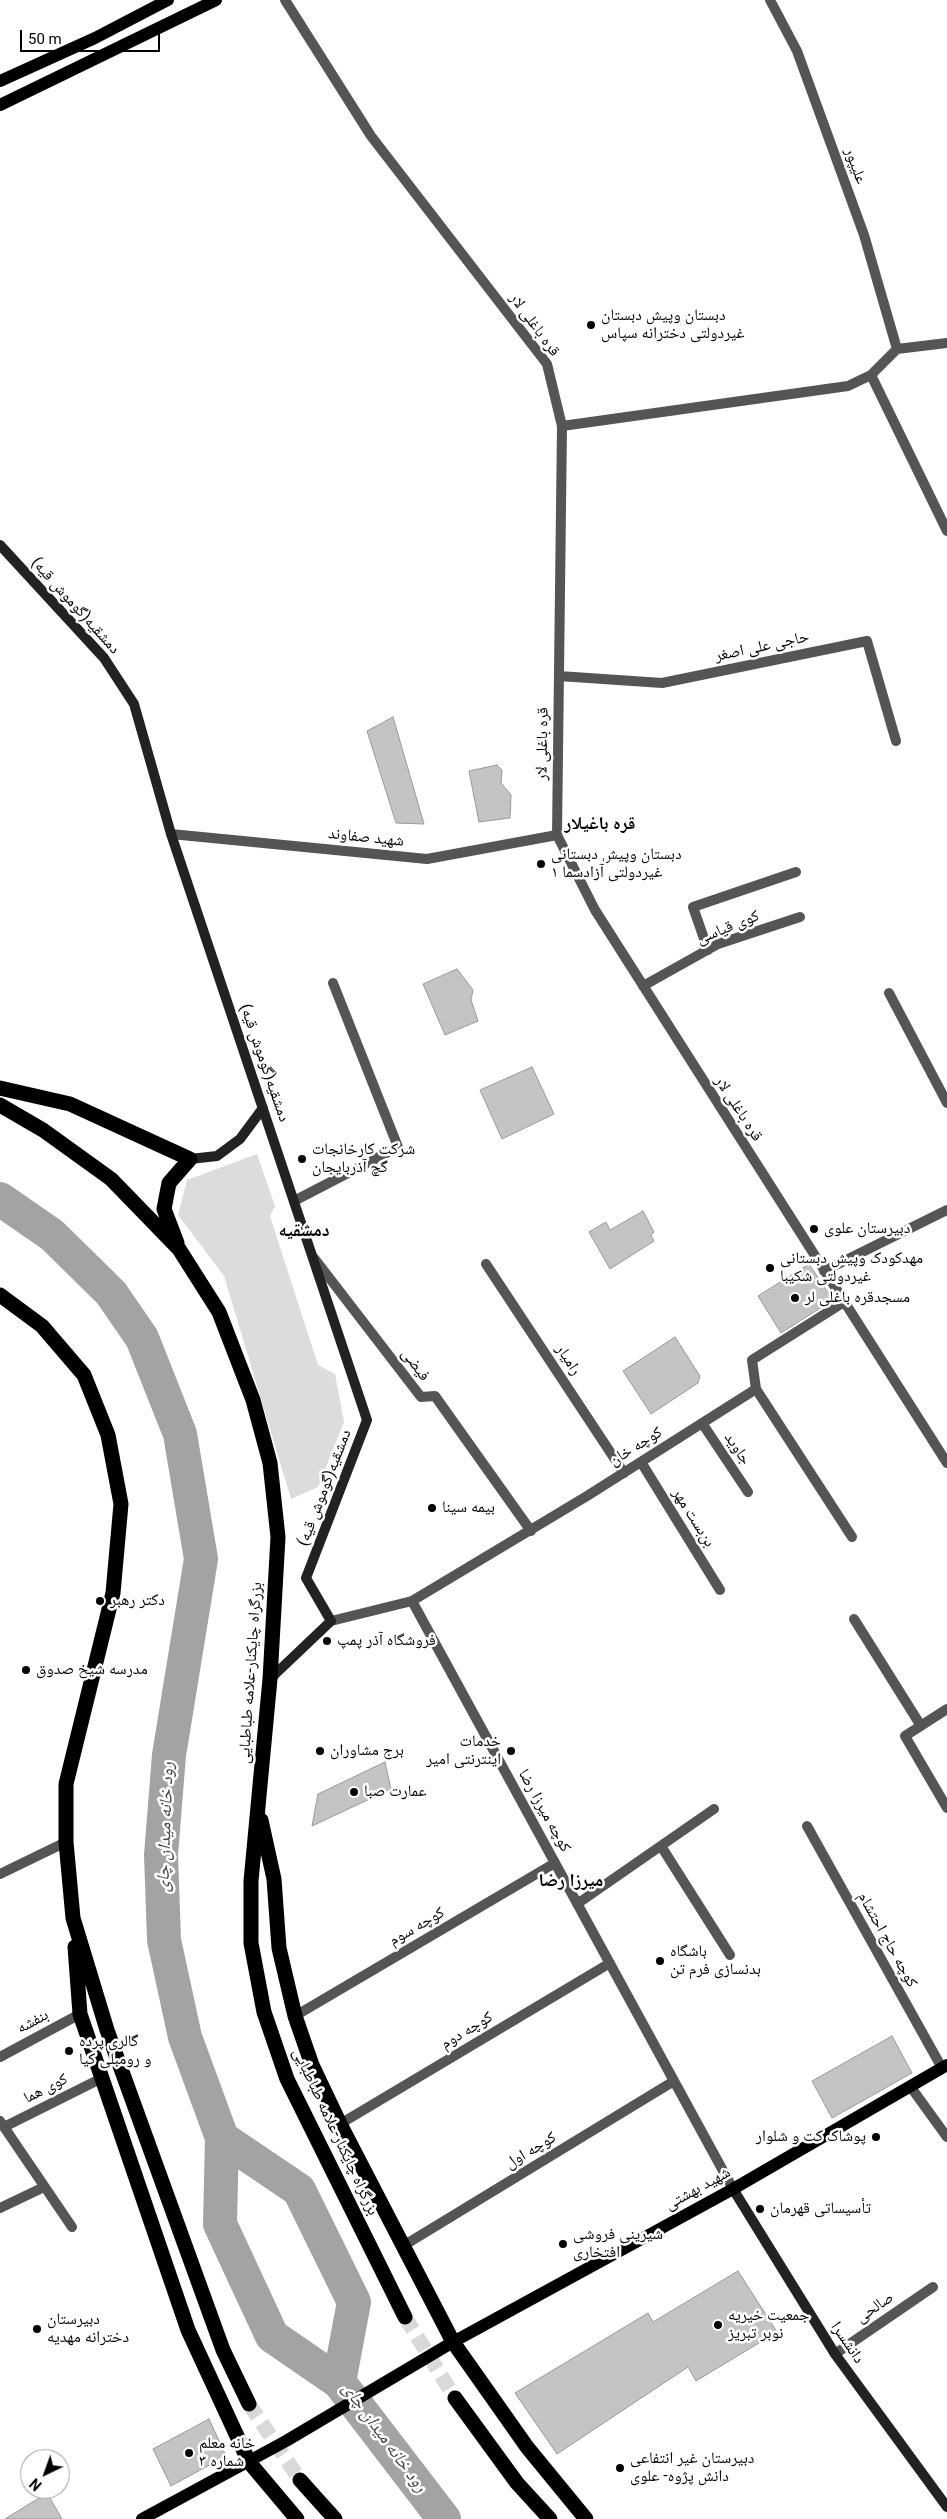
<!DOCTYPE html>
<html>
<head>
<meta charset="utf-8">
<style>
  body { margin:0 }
  #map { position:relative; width:947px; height:2519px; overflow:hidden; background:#fff; font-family:Roboto,sans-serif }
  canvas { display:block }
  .north { position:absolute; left:20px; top:2449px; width:50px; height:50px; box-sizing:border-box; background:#fff; border:1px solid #999; border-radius:50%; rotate:222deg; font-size:14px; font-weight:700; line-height:20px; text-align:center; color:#000 }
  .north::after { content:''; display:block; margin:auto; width:18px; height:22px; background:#000; clip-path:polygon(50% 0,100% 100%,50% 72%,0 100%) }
  .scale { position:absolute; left:20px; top:30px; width:140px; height:22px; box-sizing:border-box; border:2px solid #000; border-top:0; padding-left:6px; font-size:15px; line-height:18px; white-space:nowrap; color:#000; -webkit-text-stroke:4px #fff; paint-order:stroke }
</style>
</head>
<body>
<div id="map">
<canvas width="947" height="2519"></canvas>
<div class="north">N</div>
<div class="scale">50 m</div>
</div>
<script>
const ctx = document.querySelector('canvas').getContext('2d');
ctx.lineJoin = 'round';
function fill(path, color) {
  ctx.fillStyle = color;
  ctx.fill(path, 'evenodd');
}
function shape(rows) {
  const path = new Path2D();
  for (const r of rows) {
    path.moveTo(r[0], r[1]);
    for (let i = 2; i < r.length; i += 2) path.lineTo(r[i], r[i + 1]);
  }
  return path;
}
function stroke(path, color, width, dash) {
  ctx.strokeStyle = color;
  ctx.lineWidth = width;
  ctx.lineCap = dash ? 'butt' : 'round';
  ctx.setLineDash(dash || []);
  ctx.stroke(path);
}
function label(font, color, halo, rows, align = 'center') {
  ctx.font = font + ' Roboto,"Noto Naskh Arabic",sans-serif';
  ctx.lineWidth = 5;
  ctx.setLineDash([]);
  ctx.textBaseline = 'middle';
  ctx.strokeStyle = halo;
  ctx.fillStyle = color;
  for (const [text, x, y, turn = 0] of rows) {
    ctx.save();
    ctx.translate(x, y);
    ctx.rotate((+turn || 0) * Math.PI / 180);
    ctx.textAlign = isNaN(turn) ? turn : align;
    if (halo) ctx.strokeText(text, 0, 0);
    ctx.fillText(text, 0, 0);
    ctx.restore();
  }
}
const green = shape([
  [257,1154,275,1206,270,1216,318,1365,335,1374,344,1422,318,1487,291,1499,224,1276,178,1215,187,1180]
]);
const river = shape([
  [0,1199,52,1235,111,1293,142,1338,180,1434,201,1559,169,1755,161,1855,164,1940,185,2037,222,2138,299,2190,354,2302,339,2382,444,2519],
  [222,2138,220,2224,272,2336,339,2382]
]);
const building = shape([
  [393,717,424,824,396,823,367,731,393,717],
  [497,765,502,770,501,783,511,795,510,818,479,822,469,771,497,765],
  [457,969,473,990,471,1000,478,1021,445,1035,423,984,457,969],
  [532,1067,554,1114,502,1139,480,1090,532,1067],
  [643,1211,654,1232,651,1235,654,1241,610,1269,589,1232,606,1222,610,1230,643,1211],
  [809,1264,833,1300,781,1333,758,1296,809,1264],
  [675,1337,700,1376,698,1383,651,1414,623,1371,675,1337],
  [385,1762,391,1789,312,1826,318,1794,385,1762],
  [892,2036,912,2073,832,2118,812,2081,892,2036],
  [738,2271,777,2332,696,2381,688,2367,557,2454,515,2393,648,2313,653,2322,738,2271],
  [209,2419,226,2456,171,2486,153,2449,209,2419],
  [47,2493,62,2519,5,2519,47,2493]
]);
const highwayTunnel = shape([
  [405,2317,455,2398],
  [249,2404,300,2480]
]);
const street = shape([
  [285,0,371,136,547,364,562,426,557,835,595,910,947,1463],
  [770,0,797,51,864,235,897,349],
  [871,375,947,531],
  [562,426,848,386,871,375,897,349,947,343],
  [559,676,662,683,867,641,896,741],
  [171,834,427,859,557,835],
  [708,950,693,907,796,872],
  [643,986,718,944,800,917],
  [889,993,947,1103],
  [294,1201,398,1147,333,983],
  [314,1258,421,1397,435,1396,531,1531],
  [486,1264,624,1473],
  [824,1271,947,1210],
  [756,1389,852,1537],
  [702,1423,748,1492],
  [641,1462,720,1590],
  [412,1601,733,2189],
  [854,1619,921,1726],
  [331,1621,412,1601,587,1496,756,1389,752,1360,844,1302],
  [947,1709,905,1736,947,1808],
  [807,1826,942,2068],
  [661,1846,730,1955],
  [0,1874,66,1842],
  [577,1904,714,1809],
  [295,2016,555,1863],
  [0,2057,80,2014],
  [910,2086,947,2137],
  [0,2121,72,2227],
  [340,2124,610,1963],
  [4,2127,102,2078],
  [0,2208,44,2187],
  [403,2246,674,2081],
  [835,2354,933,2287]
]);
const secondary = shape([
  [0,545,104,658,134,704,171,834,367,1420,306,1578,331,1621,270,1679],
  [190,1159,217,1156,240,1139,263,1108],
  [733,2189,835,2354,947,2507]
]);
const primary = shape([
  [0,81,95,38,168,0],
  [0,105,216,0],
  [142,2519,286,2441,453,2342,733,2189,947,2065]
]);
const highway = shape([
  [0,1088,70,1104,190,1159,169,1183,164,1209,177,1243],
  [0,1105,43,1130,111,1179,179,1249,219,1312,253,1400,270,1463,278,1537,270,1679,251,1881,251,1943,264,2012,287,2079,405,2317],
  [0,1295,42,1326,84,1375,108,1435,121,1504,113,1593,66,1784,66,1842,73,1918,107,2030,223,2350,249,2404],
  [261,1820,274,1879,279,1948,295,2016,312,2065,340,2124,453,2342,527,2447,586,2519],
  [75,1947,80,2014,188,2330,249,2462,297,2519],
  [455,2398,517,2483,550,2519],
  [300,2480,335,2519]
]);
const markers = [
  [591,325,5,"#000"],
  [541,864,5,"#000"],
  [302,1159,5,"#000"],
  [814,1229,5,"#000"],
  [770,1268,5,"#000"],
  [795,1298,5,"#000"],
  [432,1508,5,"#000"],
  [100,1601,5,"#000"],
  [327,1641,5,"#000"],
  [26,1670,5,"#000"],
  [320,1751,5,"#000"],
  [511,1751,5,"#000"],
  [354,1792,5,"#000"],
  [660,1961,5,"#000"],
  [69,2051,5,"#000"],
  [876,2137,5,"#000"],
  [760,2209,5,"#000"],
  [563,2244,5,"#000"],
  [718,2325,5,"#000"],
  [37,2329,5,"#000"],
  [189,2453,5,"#000"],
  [620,2468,5,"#000"]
];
const streetNames = [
  ["علیپور",855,166,70],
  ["قره باغلی لار",534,325,54],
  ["دمشقیه(گوموش قیه)",75,606,48],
  ["حاجی علی اصغر",762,647,-12],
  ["قره باغلی لار",543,744,-89],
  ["شهید صفاوند",366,838,6],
  ["کوی قیاسی",728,928,-22],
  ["دمشقیه(گوموش قیه)",264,1063,71],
  ["قره باغلی لار",738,1109,57],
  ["رامیار",568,1360,57],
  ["فیضی",415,1365,53],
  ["کوچه خان",636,1447,-32],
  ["جاوید",737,1449,56],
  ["دمشقیه(گوموش قیه)",325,1488,-69],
  ["بن‌بست مهر",693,1518,58],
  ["بزرگراه چایکنار-علامه طباطبایی",251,1673,-86],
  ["کوچه میرزا رضا",544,1811,61],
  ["کوچه سوم",417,1927,-30],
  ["کوچه حاج احتشام",887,1940,61],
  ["بنفشه",33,2022,-28],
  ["کوچه دوم",467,2031,-31],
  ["کوی هما",46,2089,-27],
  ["بزرگراه چایکنار-علامه طباطبایی",335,2132,65],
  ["کوچه اول",531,2151,-31],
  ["شهید بهشتى",698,2189,-29],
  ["صالحی",875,2308,-34],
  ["دانشسرا",847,2343,56]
];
const poiNames = [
  ["دبستان وپیش دبستان",601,316],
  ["غیردولتی دخترانه سپاس",601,334],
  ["دبستان وپیش دبستانی",551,855],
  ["غیردولتی آزادسما ۱",551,873],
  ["شرکت کارخانجات",312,1150],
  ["گچ آذربایجان",312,1168],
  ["دبیرستان علوی",824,1229],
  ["مهدکودک وپیش دبستانی",780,1259],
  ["غیردولتی شکیبا",780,1277],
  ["مسجدقره باغلی لر",805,1298],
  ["بیمه سینا",442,1508],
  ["دکتر رهبر",110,1601],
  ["فروشگاه آذر پمپ",337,1641],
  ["مدرسه شیخ صدوق",36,1670],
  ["خدمات",501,1742,"right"],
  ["اینترنتی امیر",501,1760,"right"],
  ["برج مشاوران",330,1751],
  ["عمارت صبا",364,1792],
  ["باشگاه",670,1952],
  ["بدنسازی فرم تن",670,1970],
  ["گالری پرده",79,2042],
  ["و رومبلی کیا",79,2060],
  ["پوشاک کت و شلوار",866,2137,"right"],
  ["تأسیساتی قهرمان",770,2209],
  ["شیرینی فروشی",573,2235],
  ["افتخاری",573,2253],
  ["جمعیت خیریه",728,2316],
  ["نوبر تبریز",728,2334],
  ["دبیرستان",47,2320],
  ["دخترانه مهدیه",47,2338],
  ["خانه معلم",199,2444],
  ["شماره ۳",199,2462],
  ["دبیرستان غیر انتفاعی",630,2459],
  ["دانش پژوه- علوی",630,2477]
];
const neighbourhoodNames = [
  ["قره باغیلار",600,824],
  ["دمشقیه",304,1231],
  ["میرزا رضا",571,1881]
];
const waterNames = [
  ["رود خانه میدان چای",166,1827,-88],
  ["رود خانه میدان چای",384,2438,54]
];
fill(green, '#dcdcdc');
stroke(river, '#a3a3a3', 34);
fill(building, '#c4c4c4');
stroke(building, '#999', 1);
stroke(highwayTunnel, '#d9d9d9', 15, [15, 8]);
stroke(street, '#555', 10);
stroke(secondary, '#222', 10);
stroke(primary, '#000', 12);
stroke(highway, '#000', 15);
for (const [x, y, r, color] of markers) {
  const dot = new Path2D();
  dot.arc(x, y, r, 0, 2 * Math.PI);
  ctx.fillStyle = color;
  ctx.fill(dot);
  stroke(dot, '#fff', 2);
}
label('16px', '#000', '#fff', streetNames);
label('16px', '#000', '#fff', poiNames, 'left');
label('bold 18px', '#000', '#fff', neighbourhoodNames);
label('italic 18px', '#444', '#fff', waterNames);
</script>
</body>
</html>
